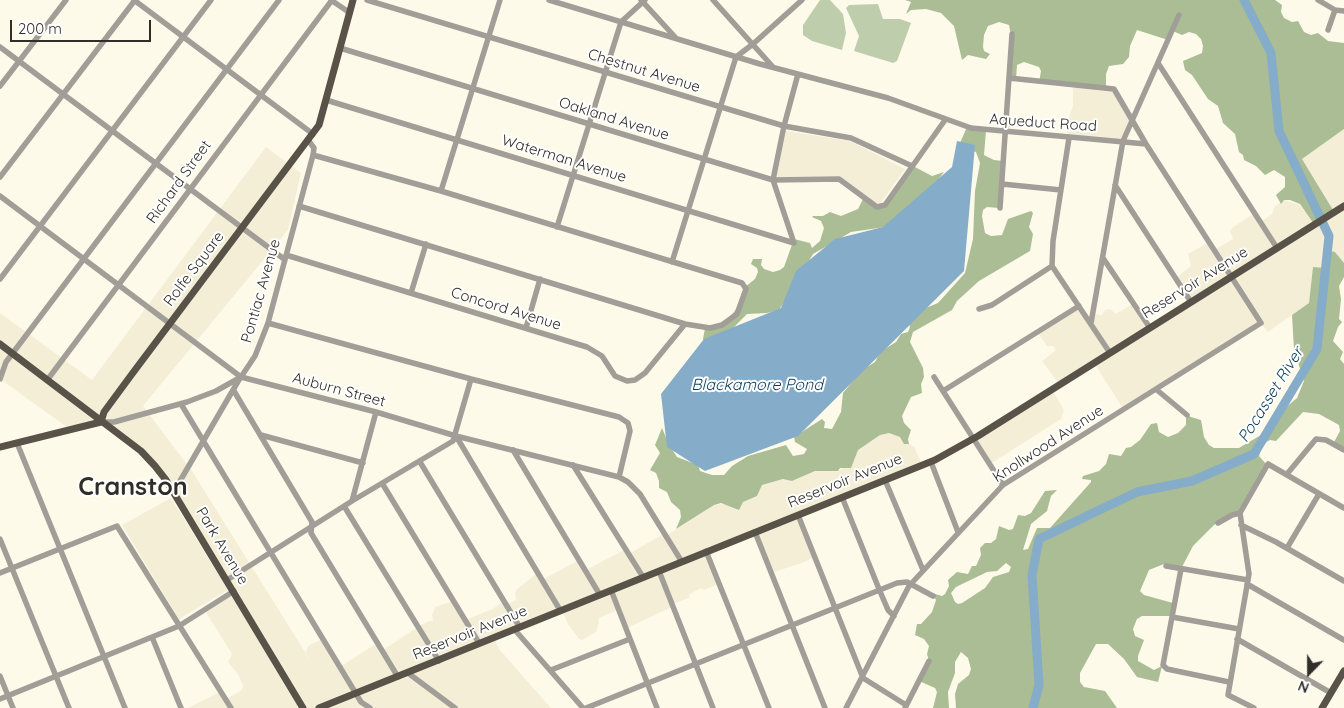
<!DOCTYPE html>
<html>
<head>
<meta charset="utf-8">
<style>
  body { margin:0 }
  #map { position:relative; width:1344px; height:708px; overflow:hidden; background:#fefaea; font-family:Quicksand,sans-serif }
  canvas { display:block }
  .north { position:absolute; left:1284px; top:648px; width:50px; height:50px; -webkit-text-stroke:4px #fff; paint-order:stroke; rotate:202deg; font-size:14px; font-weight:700; line-height:20px; text-align:center; color:#2f2e28 }
  .north::after { content:''; display:block; margin:auto; width:18px; height:22px; background:#2f2e28; clip-path:polygon(50% 0,100% 100%,50% 72%,0 100%) }
  .scale { position:absolute; left:10px; top:20px; width:141px; height:22px; box-sizing:border-box; border:2px solid #2f2e28; border-top:0; padding-left:6px; font-size:15px; line-height:18px; white-space:nowrap; color:#2f2e28; -webkit-text-stroke:4px #fff; paint-order:stroke }
</style>
</head>
<body>
<div id="map">
<canvas width="1344" height="708"></canvas>
<div class="north">N</div>
<div class="scale">200 m</div>
</div>
<script>
const ctx = document.querySelector('canvas').getContext('2d');
ctx.lineJoin = 'round';
function fill(path, color) {
  ctx.fillStyle = color;
  ctx.fill(path, 'evenodd');
}
function shape(rows) {
  const path = new Path2D();
  for (const r of rows) {
    path.moveTo(r[0], r[1]);
    for (let i = 2; i < r.length; i += 2) path.lineTo(r[i], r[i + 1]);
  }
  return path;
}
function stroke(path, color, width, dash) {
  ctx.strokeStyle = color;
  ctx.lineWidth = width;
  ctx.lineCap = dash ? 'butt' : 'round';
  ctx.setLineDash(dash || []);
  ctx.stroke(path);
}
function label(font, color, halo, rows, align = 'center') {
  ctx.font = font + ' Quicksand,sans-serif';
  ctx.lineWidth = 4;
  ctx.setLineDash([]);
  ctx.textBaseline = 'middle';
  ctx.strokeStyle = halo;
  ctx.fillStyle = color;
  for (const [text, x, y, turn = 0] of rows) {
    ctx.save();
    ctx.translate(x, y);
    ctx.rotate((+turn || 0) * Math.PI / 180);
    ctx.textAlign = isNaN(turn) ? turn : align;
    if (halo) ctx.strokeText(text, 0, 0);
    ctx.fillText(text, 0, 0);
    ctx.restore();
  }
}
const built = shape([
  [1073,85,1114,88,1132,116,1123,141,1068,137,1069,118,1073,105],
  [1344,129,1344,263,1335,252,1326,268,1313,267,1309,303,1268,332,1262,325,1124,410,1094,363,1059,384,1042,361,1056,350,1053,346,1047,346,1038,333,1079,306,1089,320,1094,314,1102,315,1105,310,1110,309,1116,314,1134,303,1149,327,1189,303,1176,278,1191,266,1188,254,1209,242,1216,249,1233,239,1230,231,1232,228,1253,214,1260,222,1272,214,1275,206,1284,200,1300,205,1304,211,1333,210,1302,159],
  [786,131,850,141,905,169,880,204,875,203,843,179,776,178],
  [266,147,301,173,288,230,143,406,192,471,310,660,306,652,308,646,322,639,340,667,377,643,383,650,418,627,429,621,433,621,432,615,435,607,453,601,465,620,493,609,502,602,507,605,516,600,515,593,517,589,536,574,542,580,577,561,586,570,624,550,627,555,663,534,666,536,714,505,743,502,757,496,762,485,783,479,792,481,815,471,838,471,851,463,857,450,880,435,889,433,900,437,915,448,922,465,800,514,814,557,802,563,771,573,755,534,708,551,718,584,704,590,701,588,690,594,689,598,672,604,672,607,627,628,617,610,599,618,597,631,582,640,579,639,568,624,562,611,494,638,499,649,551,708,188,708,220,692,225,700,242,690,243,685,238,674,228,662,232,654,205,611,234,592,173,492,133,443,94,420,71,430,0,379,0,313,92,380],
  [1052,390,1064,410,1061,419,990,464,974,442,991,427],
  [171,498,228,590,179,619,122,525]
]);
const green = shape([
  [820,0,830,0,843,14,846,33,842,50,812,41,803,35,803,25],
  [878,4,883,19,900,19,911,23,897,61,893,63,854,51,859,36,846,8,849,5]
]);
const forest = shape([
  [905,0,1275,0,1282,5,1281,12,1284,18,1292,22,1298,21,1304,32,1311,35,1318,33,1328,41,1344,43,1344,129,1302,159,1333,210,1314,224,1300,204,1290,200,1284,200,1281,204,1276,195,1285,187,1285,177,1274,170,1265,175,1256,166,1244,160,1243,155,1239,152,1235,134,1223,123,1218,106,1208,99,1192,75,1185,70,1183,61,1202,53,1203,46,1201,39,1196,34,1189,32,1182,35,1173,31,1168,40,1137,30,1130,46,1129,57,1123,64,1109,66,1106,74,1106,87,1039,83,1041,71,1039,67,1024,62,1017,65,1016,79,1010,78,1011,36,1009,25,999,22,988,26,984,35,983,47,984,51,990,54,986,59,968,55,962,60,954,26,941,13,926,9,911,10,906,14,911,2],
  [967,127,986,131,984,155,994,160,1003,161,999,208,987,207,983,210,982,216,985,233,991,236,1002,235,1008,219,1031,211,1033,213,1029,227,1033,234,1030,251,979,281,957,301,952,310,913,332,910,342,923,368,924,377,921,384,922,393,911,397,902,416,904,423,911,430,908,439,909,444,904,444,900,437,889,433,880,435,858,450,851,468,840,468,838,471,815,471,792,481,783,479,762,485,757,496,743,502,739,510,721,503,714,505,676,529,681,517,680,510,671,502,667,492,659,488,659,481,656,473,650,470,660,453,655,445,662,428,669,445,677,457,698,465,700,471,712,475,724,475,732,466,748,456,786,445,793,456,804,454,807,449,795,442,794,437,822,419,825,422,824,428,832,429,841,412,843,393,862,370,875,362,880,352,896,342,901,334,908,332,910,327,908,322,921,310,938,303,965,273,973,239,975,191,980,163,976,152,964,148,960,143],
  [913,166,932,176,944,172,938,180,885,227,851,232,813,254,779,310,767,313,747,314,732,329,706,343,703,339,705,328,727,321,741,303,745,287,755,279,758,272,757,268,751,264,753,259,762,259,761,265,764,269,773,272,780,270,784,267,794,239,810,243,812,248,820,241,824,228,821,221,812,217,813,216,823,216,830,212,841,216,858,209,863,199,873,206,886,205],
  [1330,251,1335,252,1344,263,1344,277,1339,286,1341,299,1339,319,1342,322,1338,327,1333,341,1343,352,1340,359,1344,364,1344,451,1333,444,1340,431,1339,425,1319,414,1303,412,1276,441,1270,440,1263,444,1259,456,1267,465,1239,511,1214,525,1193,546,1182,567,1164,564,1149,570,1140,591,1144,595,1173,603,1171,616,1142,616,1137,619,1133,629,1135,636,1144,640,1138,656,1138,661,1154,670,1162,666,1158,682,1137,677,1124,659,1108,644,1096,644,1080,673,1080,682,1084,687,1105,691,1117,708,956,708,955,694,958,684,969,675,971,669,968,658,961,652,955,662,955,673,948,692,949,708,933,708,937,692,935,688,919,681,929,661,927,654,929,646,924,639,915,635,917,624,921,624,932,612,936,600,932,593,942,596,945,594,949,586,948,580,957,572,968,574,972,566,976,566,981,555,980,548,985,543,991,543,996,539,999,526,1009,530,1013,529,1018,515,1025,516,1031,513,1045,491,1057,490,1051,496,1047,511,1031,524,1023,550,1028,549,1037,528,1050,528,1091,482,1091,480,1082,479,1083,476,1099,471,1106,464,1109,454,1121,456,1126,448,1131,447,1140,440,1151,424,1157,423,1159,432,1168,437,1178,433,1186,425,1186,415,1191,417,1201,420,1204,437,1209,445,1214,448,1239,448,1266,432,1271,420,1297,398,1304,381,1294,350,1292,315,1309,303,1313,267,1326,268],
  [1006,563,1011,567,1009,572,993,577,985,588,962,603,958,604,955,602,951,593,956,587,987,572,997,571]
]);
const water = shape([
  [957,141,975,145,964,271,798,436,705,471,667,447,661,394,704,339,781,308,796,271,835,239,883,227,952,167]
]);
const river = shape([
  [1033,708,1039,685,1032,575,1039,539,1137,492,1192,481,1254,454,1317,349,1329,236,1279,131,1271,53,1244,0]
]);
const minor = shape([
  [134,0,313,134],
  [331,0,350,13],
  [367,0,784,126,851,138,912,166],
  [549,0,760,64,888,98,971,128,1146,144,1261,323,1003,485,909,586,846,708],
  [641,0,675,37],
  [713,0,773,67],
  [1318,0,1335,10,1344,11],
  [1328,30,1335,10],
  [0,47,284,259],
  [340,48,773,180,839,179,877,207,885,205,945,120],
  [1158,63,1277,248],
  [1009,78,1114,89,1146,144],
  [0,86,66,0],
  [326,100,794,243],
  [1069,138,1053,241,1052,266,1110,353],
  [0,177,135,0],
  [1002,184,1061,190],
  [1115,185,1191,302],
  [441,191,500,0],
  [0,196,241,377,376,412,456,436,619,477,628,482,640,494,682,562],
  [299,206,685,324,710,328,722,325,737,314,746,289,742,283,441,191,313,155],
  [1000,208,1012,34],
  [557,227,621,22,645,0],
  [794,243,773,180,784,126,798,74],
  [286,255,587,347,602,356,615,376,627,381,635,380,645,373,685,324],
  [1103,258,1150,328],
  [672,262,736,57,753,44,802,0],
  [0,279,211,0],
  [411,293,426,244],
  [979,309,992,305,1052,266],
  [268,323,471,379,619,417,628,423,630,431,619,477],
  [1091,323,1123,141,1179,15],
  [526,328,540,279],
  [934,377,1003,485],
  [0,379,6,362,279,0],
  [48,379,332,0],
  [1157,390,1187,415],
  [234,391,312,522,311,533,398,677],
  [943,391,1079,306],
  [181,404,361,702,370,708],
  [101,422,114,422,187,402,216,391,241,377,255,356,268,323,313,155,314,148,308,140],
  [261,435,363,463],
  [456,436,560,610],
  [17,443,125,708],
  [513,450,600,595],
  [420,462,519,626],
  [931,462,958,532],
  [573,465,643,577],
  [1287,474,1316,439,1326,440,1344,450],
  [885,480,923,570],
  [382,483,479,643],
  [173,493,240,378],
  [842,497,879,589,888,610,894,616],
  [352,501,376,412],
  [344,506,439,661],
  [1240,513,1249,574,1228,695,1254,708],
  [1240,513,1268,464,1344,508],
  [798,515,863,678,906,705],
  [1218,523,1232,515,1240,513],
  [1241,525,1276,542,1344,581],
  [755,532,825,708],
  [0,539,69,708],
  [1287,548,1319,494],
  [706,551,769,708],
  [1166,566,1248,580],
  [1181,569,1163,665,1167,669,1229,682],
  [659,571,713,708],
  [0,573,117,526,231,708],
  [227,580,352,501,453,441,471,379],
  [1247,584,1344,640],
  [611,590,657,708],
  [1172,617,1239,629],
  [514,629,583,708],
  [152,637,181,708],
  [1237,639,1331,693],
  [551,670,630,639],
  [408,673,455,708],
  [0,676,13,708],
  [0,699,179,626,234,591],
  [586,708,897,583,907,582,933,596],
  [905,708,929,661]
]);
const major = shape([
  [0,344,141,451,155,466,166,480,303,708],
  [0,447,101,422,104,412,132,374,319,125,353,0],
  [319,708,935,460,978,436,1344,206],
  [1322,708,1344,671]
]);
const streetNames = [
  ["Chestnut Avenue",644,71,17],
  ["Oakland Avenue",614,119,17],
  ["Aqueduct Road",1043,123,4],
  ["Waterman Avenue",564,159,17],
  ["Richard Street",179,182,-54],
  ["Rolfe Square",194,269,-53],
  ["Reservoir Avenue",1195,283,-32],
  ["Pontiac Avenue",261,291,-74],
  ["Concord Avenue",506,309,17],
  ["Auburn Street",339,390,15],
  ["Knollwood Avenue",1048,444,-33],
  ["Reservoir Avenue",845,481,-22],
  ["Park Avenue",222,546,59],
  ["Reservoir Avenue",470,633,-22]
];
const waterNames = [
  ["Blackamore Pond",757,385],
  ["Pocasset River",1271,395,-58]
];
const townNames = [
  ["Cranston",133,487]
];
fill(built, '#f4eed7');
fill(green, '#beceac');
fill(forest, '#abbd95');
fill(water, '#85acc8');
stroke(river, '#85acc8', 9);
stroke(minor, '#a19d97', 5.5);
stroke(major, '#595248', 7);
label('15px', '#2f2e28', '#fff', streetNames);
label('italic 16px', '#0c3e5b', '#fff', waterNames);
label('bold 25px', '#2f2e28', '#fff', townNames);
</script>
</body>
</html>
